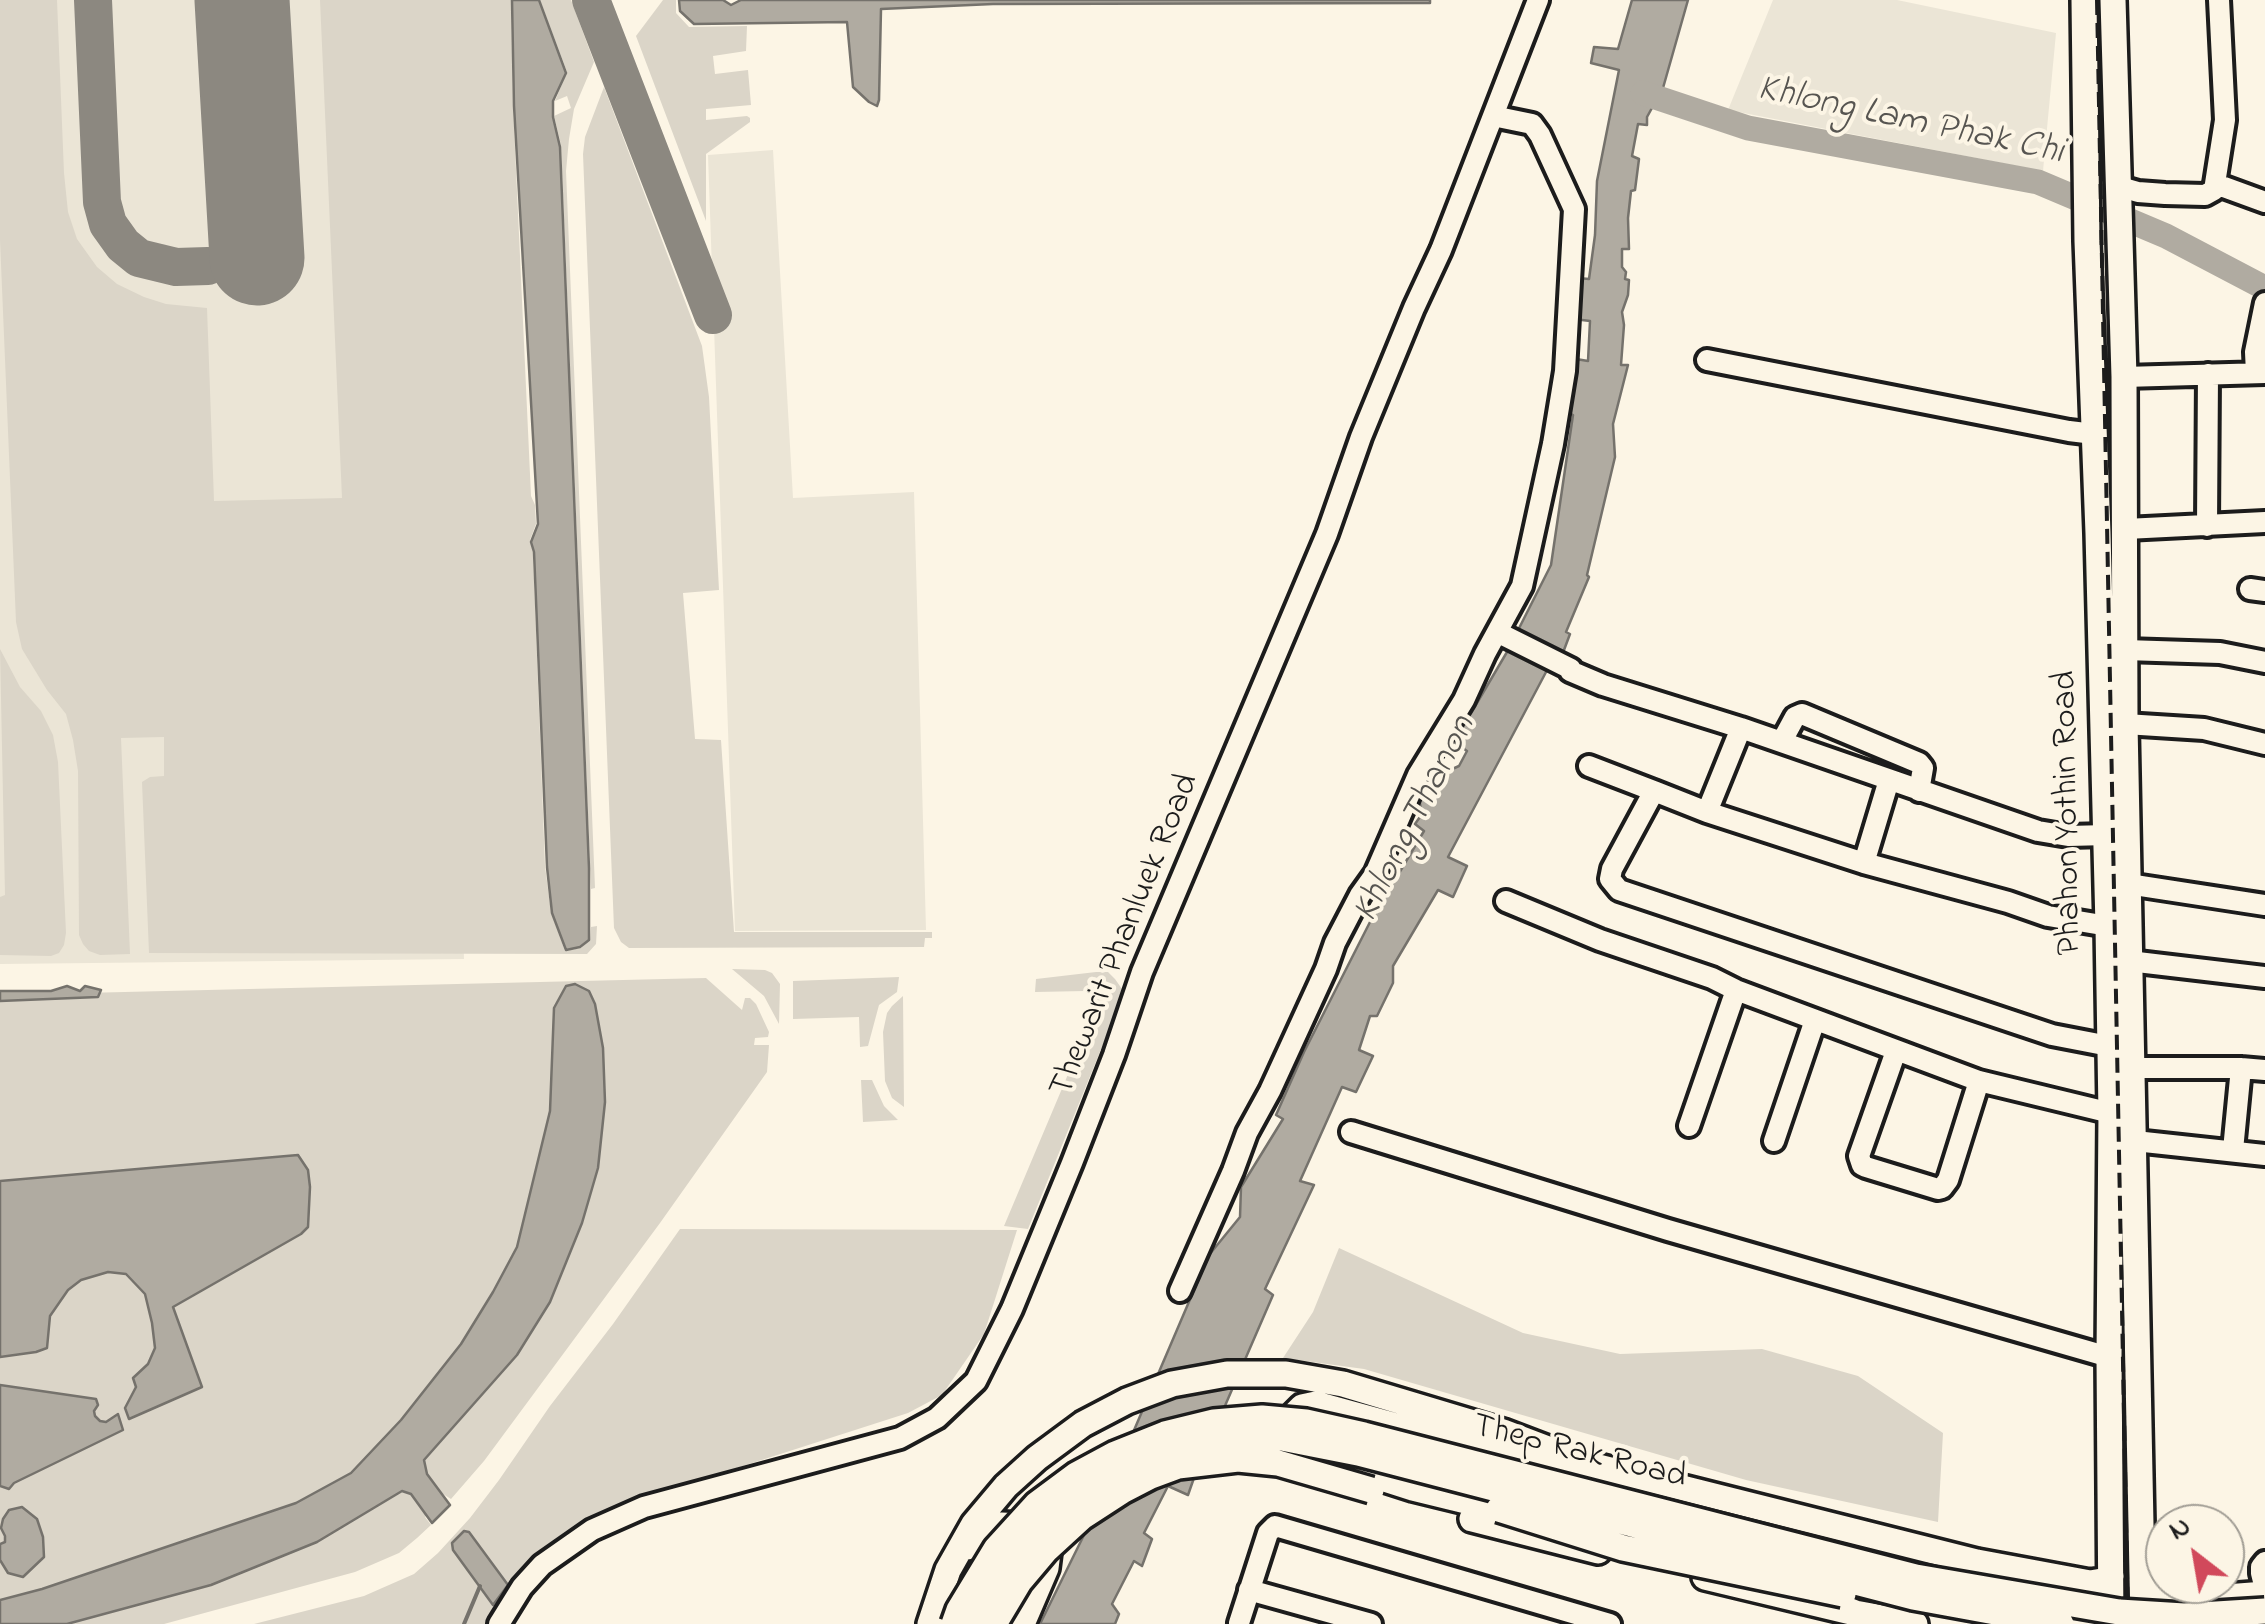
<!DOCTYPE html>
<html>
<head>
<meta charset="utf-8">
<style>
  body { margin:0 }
  #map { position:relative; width:2265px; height:1624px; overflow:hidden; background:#fcf5e5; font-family:"Indie Flower",sans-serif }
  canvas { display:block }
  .north { position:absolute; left:2145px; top:1504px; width:100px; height:100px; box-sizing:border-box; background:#fcf5e5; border:2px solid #a29e95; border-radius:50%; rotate:329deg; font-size:28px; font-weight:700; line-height:40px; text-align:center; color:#1c1c1c }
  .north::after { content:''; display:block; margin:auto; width:35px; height:45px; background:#d1495b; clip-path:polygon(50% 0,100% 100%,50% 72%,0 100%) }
</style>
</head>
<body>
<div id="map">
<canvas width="2265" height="1624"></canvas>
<div class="north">N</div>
</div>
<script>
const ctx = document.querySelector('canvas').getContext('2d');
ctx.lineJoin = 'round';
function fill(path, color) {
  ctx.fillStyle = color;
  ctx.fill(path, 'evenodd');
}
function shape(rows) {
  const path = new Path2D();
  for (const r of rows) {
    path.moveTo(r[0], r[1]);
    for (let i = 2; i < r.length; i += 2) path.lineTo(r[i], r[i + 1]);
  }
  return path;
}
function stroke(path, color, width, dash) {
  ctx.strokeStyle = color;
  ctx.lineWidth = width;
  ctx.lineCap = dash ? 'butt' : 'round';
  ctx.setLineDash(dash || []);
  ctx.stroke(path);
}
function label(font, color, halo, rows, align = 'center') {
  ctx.font = font + ' "Indie Flower",sans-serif';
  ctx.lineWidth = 8;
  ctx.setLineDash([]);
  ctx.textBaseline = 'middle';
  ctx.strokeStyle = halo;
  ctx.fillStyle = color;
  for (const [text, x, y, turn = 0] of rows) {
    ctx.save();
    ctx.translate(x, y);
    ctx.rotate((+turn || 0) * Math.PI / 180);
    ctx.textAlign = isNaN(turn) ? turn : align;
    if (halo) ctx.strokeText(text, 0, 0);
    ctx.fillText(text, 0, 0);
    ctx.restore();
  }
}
const built = shape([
  [0,0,438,0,464,959,0,964],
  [1773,0,1897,0,2056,33,2043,171,1728,110],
  [773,150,793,498,914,492,926,930,735,931,708,155]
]);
const green = shape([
  [0,0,57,0,64,173,68,212,77,239,97,267,117,284,144,297,166,304,207,308,214,501,342,498,320,0,511,0,513,104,531,496,535,505,536,524,530,540,533,552,545,866,551,912,565,951,581,948,590,939,591,927,597,926,596,944,587,954,149,953,142,782,150,777,164,776,164,737,121,738,130,954,100,955,89,951,83,944,79,935,78,771,73,740,66,714,47,690,22,649,16,622,0,240],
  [540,0,571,0,594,62,574,109,569,139,566,171,595,888,591,889,561,145,554,116,571,108,567,96,555,101,567,72],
  [663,0,676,0,676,13,689,27,747,26,746,51,713,56,715,74,748,70,751,105,706,109,706,120,747,116,750,118,750,122,706,154,706,221,636,36],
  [604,87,702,346,709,397,719,590,683,593,695,739,721,740,734,932,932,932,932,938,925,938,924,947,629,948,621,942,614,928,583,154,585,137],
  [0,649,20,687,41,711,53,735,58,762,66,933,64,945,59,953,51,956,0,955,0,897,5,895],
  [732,969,765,970,772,973,780,984,779,1024,764,996],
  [1096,972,1108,972,1115,979,1122,989,1121,1000,1028,1229,1004,1226,1096,1008,1094,998,1085,991,1035,992,1036,979],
  [899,977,897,992,879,1005,868,1046,860,1047,859,1017,793,1019,793,981],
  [706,978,742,1010,745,998,750,998,756,1004,769,1032,768,1037,755,1038,754,1045,769,1045,767,1072,660,1223,484,1461,451,1499,443,1494,425,1517,431,1525,417,1538,399,1553,355,1572,164,1624,0,1624,0,995],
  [903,996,904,1107,892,1098,885,1081,883,1032,887,1013,892,1006],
  [861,1080,872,1080,884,1106,898,1120,863,1122],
  [680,1229,1017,1230,984,1334,942,1395,908,1413,606,1510,565,1532,532,1560,510,1589,489,1624,254,1624,364,1596,414,1574,438,1553,470,1518,499,1480,550,1406,613,1324],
  [1339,1248,1523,1333,1620,1354,1762,1349,1858,1376,1943,1433,1938,1522,1746,1480,1364,1369,1283,1358,1313,1312]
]);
const water = shape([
  [512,0,539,0,566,73,553,101,553,117,560,147,589,868,589,940,580,947,566,950,552,913,547,867,534,552,531,542,538,524,514,106,512,0],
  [679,0,723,0,731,5,741,0,1430,0,1430,3,993,4,881,9,879,100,877,106,869,102,853,87,847,22,694,24,680,11,679,0],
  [1632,0,1688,0,1663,88,1647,117,1647,125,1638,124,1632,156,1639,159,1635,190,1631,191,1628,218,1629,249,1622,249,1622,267,1626,272,1625,279,1629,280,1628,295,1622,312,1624,325,1621,365,1628,365,1613,424,1615,457,1587,575,1589,577,1566,632,1570,634,1561,658,1554,657,1448,857,1467,866,1453,897,1438,890,1393,966,1393,983,1377,1016,1370,1016,1359,1050,1373,1056,1356,1092,1342,1087,1300,1181,1314,1185,1265,1289,1273,1295,1195,1475,1188,1495,1168,1486,1144,1533,1152,1539,1142,1566,1134,1561,1112,1604,1119,1614,1115,1624,1040,1624,1123,1456,1209,1255,1240,1217,1241,1187,1283,1119,1276,1115,1304,1052,1370,922,1424,831,1415,824,1422,814,1419,799,1428,780,1459,766,1467,751,1454,742,1507,652,1551,565,1573,415,1565,411,1576,359,1588,361,1590,321,1574,319,1578,278,1589,279,1595,235,1597,181,1619,70,1591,63,1594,47,1618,49,1632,0],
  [575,984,589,991,595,1004,603,1048,605,1102,598,1168,582,1223,550,1302,517,1355,424,1460,427,1474,450,1505,432,1523,411,1494,402,1491,317,1542,211,1585,67,1624,0,1624,0,1600,42,1589,296,1503,351,1473,401,1420,461,1344,493,1292,517,1247,550,1111,554,1008,566,986,575,984],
  [67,986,80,991,85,986,101,990,98,997,0,1001,0,991,51,991,67,986],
  [298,1155,308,1170,310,1187,308,1227,301,1234,173,1307,202,1387,129,1419,125,1408,136,1387,133,1378,148,1364,155,1348,152,1323,145,1294,126,1274,108,1272,81,1280,68,1290,50,1316,47,1348,36,1352,0,1357,0,1181,298,1155],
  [0,1385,96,1399,98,1405,94,1411,95,1416,100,1421,106,1422,118,1414,123,1430,14,1483,9,1489,0,1486,0,1385],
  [22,1507,37,1519,43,1537,44,1557,23,1577,8,1573,0,1560,0,1544,5,1542,5,1536,1,1528,3,1519,9,1510,22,1507],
  [464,1531,469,1532,508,1585,493,1605,453,1550,452,1543,464,1531]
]);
const stream = shape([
  [464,1624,480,1586]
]);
const river = shape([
  [1643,93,1748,128,2038,182,2166,236,2265,288]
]);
const taxiway = shape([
  [93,0,102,202,108,224,123,245,139,258,176,267,208,266],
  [591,0,713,315]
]);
const runway = shape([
  [242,0,257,258]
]);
const minor = shape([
  [2117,186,2138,192,2165,194,2205,195,2214,190,2225,120,2219,0],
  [2224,187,2265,202],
  [1707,360,2069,431,2094,434],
  [2256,373,2255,352,2265,303],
  [2124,377,2265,373],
  [2207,526,2208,374],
  [2126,529,2265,522],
  [2250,589,2265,591],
  [1497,632,1571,669],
  [2125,650,2220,653,2265,662],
  [1570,671,1603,685,1741,728],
  [2125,724,2204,729,2265,744],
  [1782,741,1795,717,1802,714,1919,763,1923,768,1919,791],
  [1589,766,1654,791],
  [1707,812,1741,728,2038,831,2068,836,2107,835],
  [1864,863,1889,780],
  [2128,884,2265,905],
  [1506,901,1600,940,1712,978,1736,990,1979,1081,2111,1113],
  [2108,926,2048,916,2008,902,1864,863,1707,812,1654,791,1612,869,1610,879,1619,890,2052,1035,2109,1046],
  [2129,961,2265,977],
  [1896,1051,1859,1156,1862,1165,1866,1167,1938,1189,1942,1188,1948,1180,1979,1081],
  [2132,1068,2241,1068,2265,1070],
  [1689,1126,1736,990],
  [1351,1132,1668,1230,2109,1357],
  [1774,1141,1815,1020],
  [2135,1141,2265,1155],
  [2233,1150,2241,1068],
  [1180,1291,1233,1171,1247,1133,1270,1091,1326,969,1335,943,1360,895,1375,874,1418,775,1464,700,1485,654,1522,586,1553,444,1565,371,1574,209,1540,135,1532,124,1493,116],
  [2265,1562,2261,1567,2261,1573,2265,1589],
  [1249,1590,1371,1624],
  [1239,1623,1268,1533,1275,1526,1610,1624],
  [499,1624,522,1587,542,1565,592,1530,644,1507,900,1438,937,1418,976,1381,1012,1309,1072,1163,1114,1055,1142,972,1327,534,1361,437,1414,308,1441,250,1538,0]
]);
const major = shape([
  [2084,0,2087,241,2098,533,2108,926,2111,1113,2109,1357,2111,1624],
  [2113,0,2124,377,2125,724,2143,1624],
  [1499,1509,1413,1488,1304,1453,1297,1449,1289,1439,1287,1430,1290,1419,1302,1407,1316,1404,1582,1477],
  [1472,1519,1598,1551],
  [967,1547,984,1533,1001,1525,1025,1526,1044,1540,1048,1552,1046,1568,1022,1624],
  [1705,1577,1855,1613,1915,1624],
  [2142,1577,2152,1588,2162,1594,2176,1595,2213,1598,2265,1594],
  [1804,1593,1855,1613],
  [930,1624,948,1570,974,1524,1006,1486,1037,1458,1083,1424,1127,1401,1172,1384,1227,1374,1286,1374,1343,1384,1503,1432,1587,1464,1977,1562,2090,1583,2102,1581,2111,1576]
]);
const rail = shape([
  [2097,0,2128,1624]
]);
const majorBridge = shape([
  [1499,1509,1623,1548,1843,1594],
  [954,1624,959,1610,996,1549,1037,1504,1076,1475,1115,1454,1165,1434,1214,1422,1262,1418,1306,1422,1364,1435,1916,1577,2119,1612,2184,1616,2265,1611],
  [974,1624,1011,1561,1040,1530,1080,1496,1123,1470,1161,1454,1194,1444,1235,1437,1282,1438,1358,1453,1913,1597,2061,1624],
  [994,1624,1019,1582,1046,1550,1082,1517,1122,1491,1151,1476,1178,1466,1238,1459,1278,1463,1371,1490]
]);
const streetNames = [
  ["Phahon Yothin Road",2070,813,-91],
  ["Thewarit Phanluek Road",1127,936,-68],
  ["Thep Rak Road",1579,1454,14]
];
const waterNames = [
  ["Khlong Lam Phak Chi",1910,123,12],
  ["Khlong Thanon",1417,820,-63]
];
fill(built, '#ebe5d6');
fill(green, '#dbd5c8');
fill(water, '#b0aba1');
stroke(water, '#75726c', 2.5);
stroke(stream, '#75726c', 4);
stroke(river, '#b0aba1', 25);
stroke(taxiway, '#8c8880', 38);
stroke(runway, '#8c8880', 95);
stroke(minor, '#1c1c1c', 28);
stroke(major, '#1c1c1c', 32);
stroke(minor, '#fcf5e5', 20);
stroke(major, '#fcf5e5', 25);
stroke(rail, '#1c1c1c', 4, [15, 8]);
stroke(majorBridge, '#1c1c1c', 32, []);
stroke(majorBridge, '#fcf5e5', 25);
label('35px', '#1c1c1c', '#fcf5e5', streetNames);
label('italic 38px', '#575551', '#fcf5e5', waterNames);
</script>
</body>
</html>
